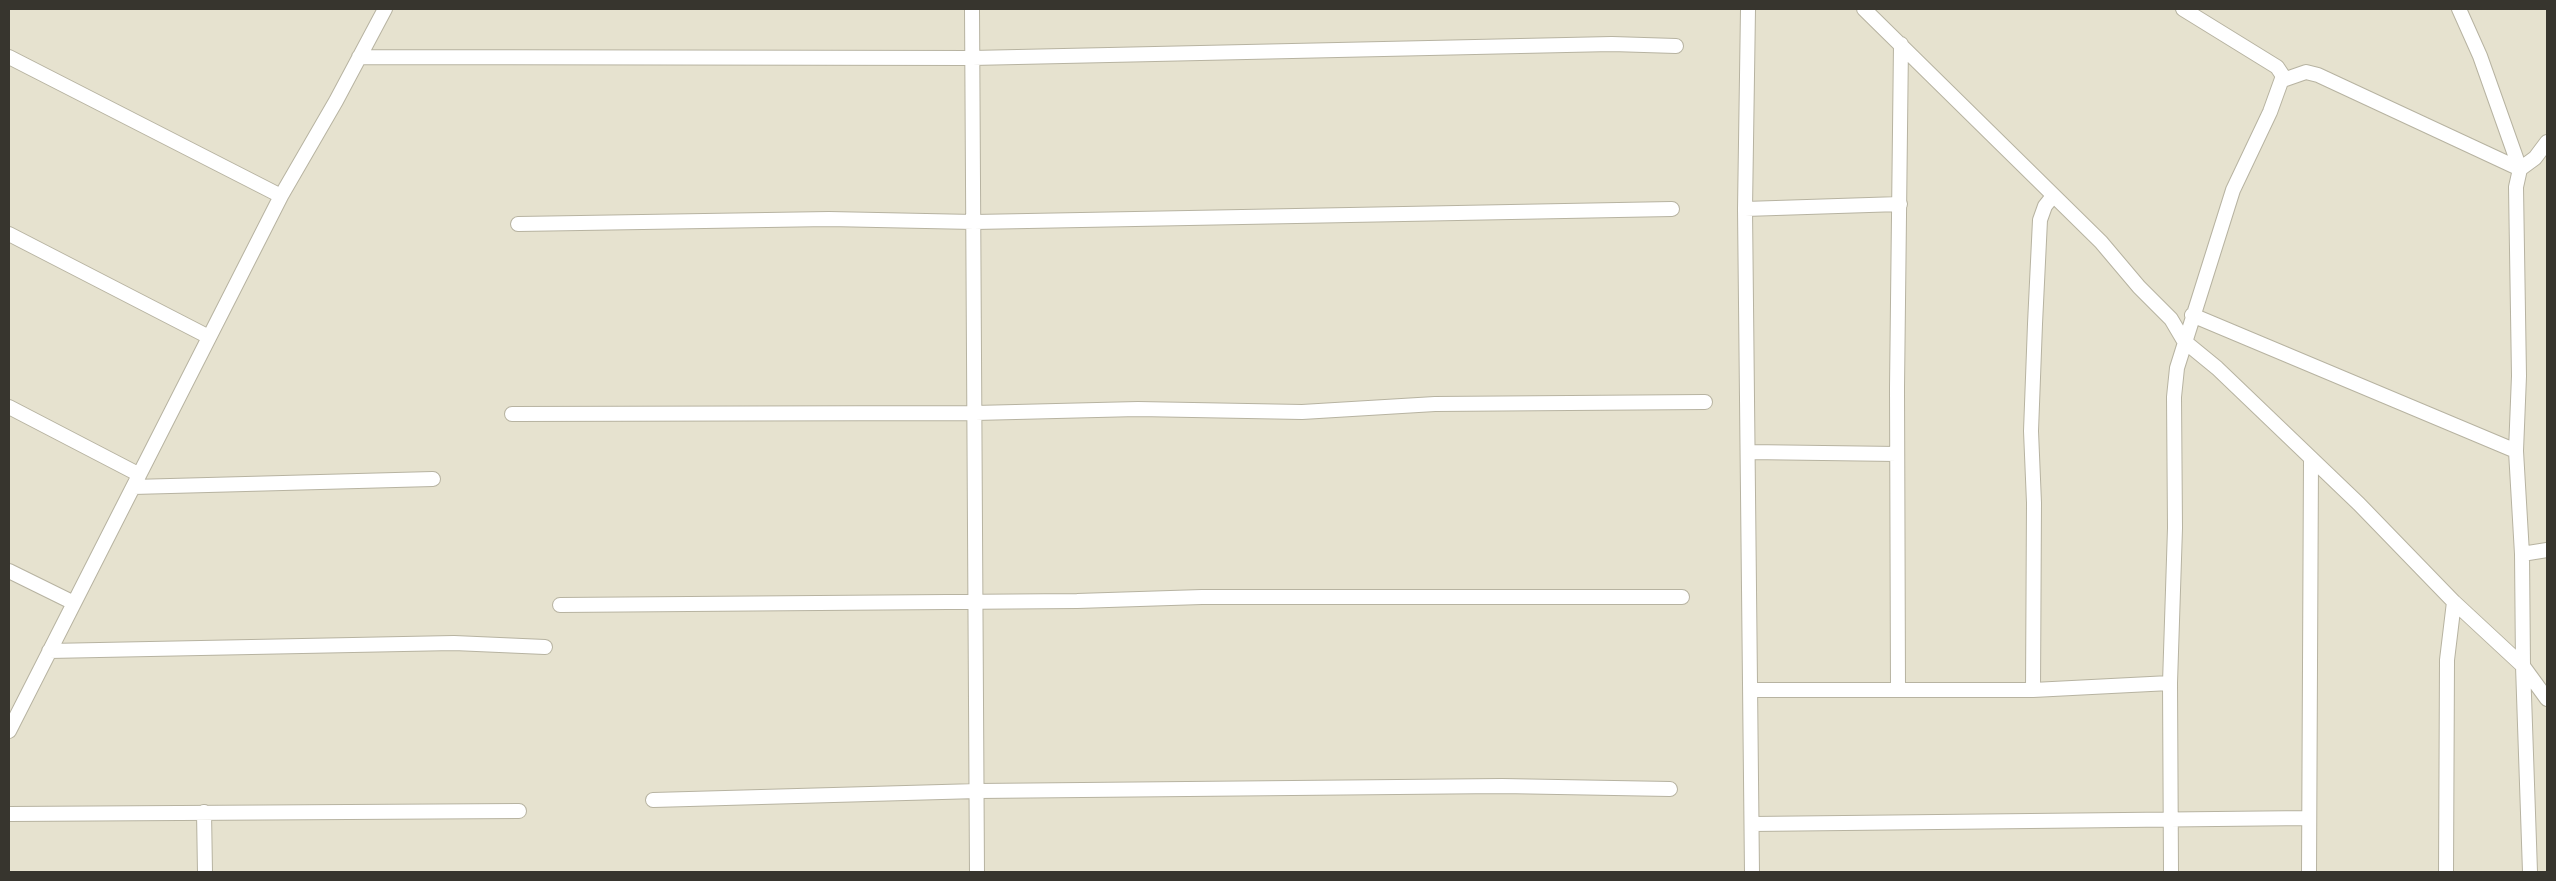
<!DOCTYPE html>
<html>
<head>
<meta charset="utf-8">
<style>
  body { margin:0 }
  #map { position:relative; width:2556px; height:881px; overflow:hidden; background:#e6e2cf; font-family:Arial,sans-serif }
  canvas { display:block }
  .frame { position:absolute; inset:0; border:10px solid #37352e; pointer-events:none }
</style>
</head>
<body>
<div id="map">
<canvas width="2556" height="881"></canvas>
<div class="frame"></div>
</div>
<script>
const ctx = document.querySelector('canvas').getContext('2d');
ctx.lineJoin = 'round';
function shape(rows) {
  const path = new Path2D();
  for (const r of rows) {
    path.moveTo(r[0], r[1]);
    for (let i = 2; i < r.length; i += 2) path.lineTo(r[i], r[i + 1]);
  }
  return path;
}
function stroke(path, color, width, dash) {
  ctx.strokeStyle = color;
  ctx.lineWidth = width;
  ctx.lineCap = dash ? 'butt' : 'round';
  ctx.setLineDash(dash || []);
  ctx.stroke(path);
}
const minor = shape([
  [972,9,977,872],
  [1748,9,1745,209,1752,872],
  [1864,9,2101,242,2139,287,2171,319,2184,341,2217,368,2359,504,2454,602,2523,666,2547,699],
  [2459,9,2480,56,2520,169],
  [9,57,281,196],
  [359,57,972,58,1612,44,1676,46],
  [2283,80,2306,72,2318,75,2520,169],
  [1745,209,1900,204],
  [518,224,829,219,974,222,1672,209],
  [9,234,209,337],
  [2192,315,2516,451],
  [9,407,138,474],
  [512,414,975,413,1138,409,1302,412,1435,404,1705,402],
  [1749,452,1897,454],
  [133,487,433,479],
  [2522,554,2547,550],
  [9,571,74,603],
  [560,605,1077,601,1202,597,1682,597],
  [49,651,454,643,545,647],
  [1898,689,1897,388,1901,44],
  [1751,690,2033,690,2170,683],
  [2033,690,2034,503,2031,431,2035,324,2040,220,2045,206,2053,196],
  [9,731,281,196,336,101,385,9],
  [653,800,978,791,1502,786,1670,789],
  [204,812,205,872],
  [9,814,519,811],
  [1752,824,2309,818],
  [2171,872,2170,683,2175,528,2174,397,2177,368,2233,190,2270,112,2283,76,2277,67,2183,9],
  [2309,872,2311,459],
  [2446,872,2447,660,2454,602],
  [2530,872,2523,666,2522,554,2516,451,2519,376,2516,187,2520,169,2535,158,2547,142]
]);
stroke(minor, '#b7b3a1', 16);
stroke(minor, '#fff', 14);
</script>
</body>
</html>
